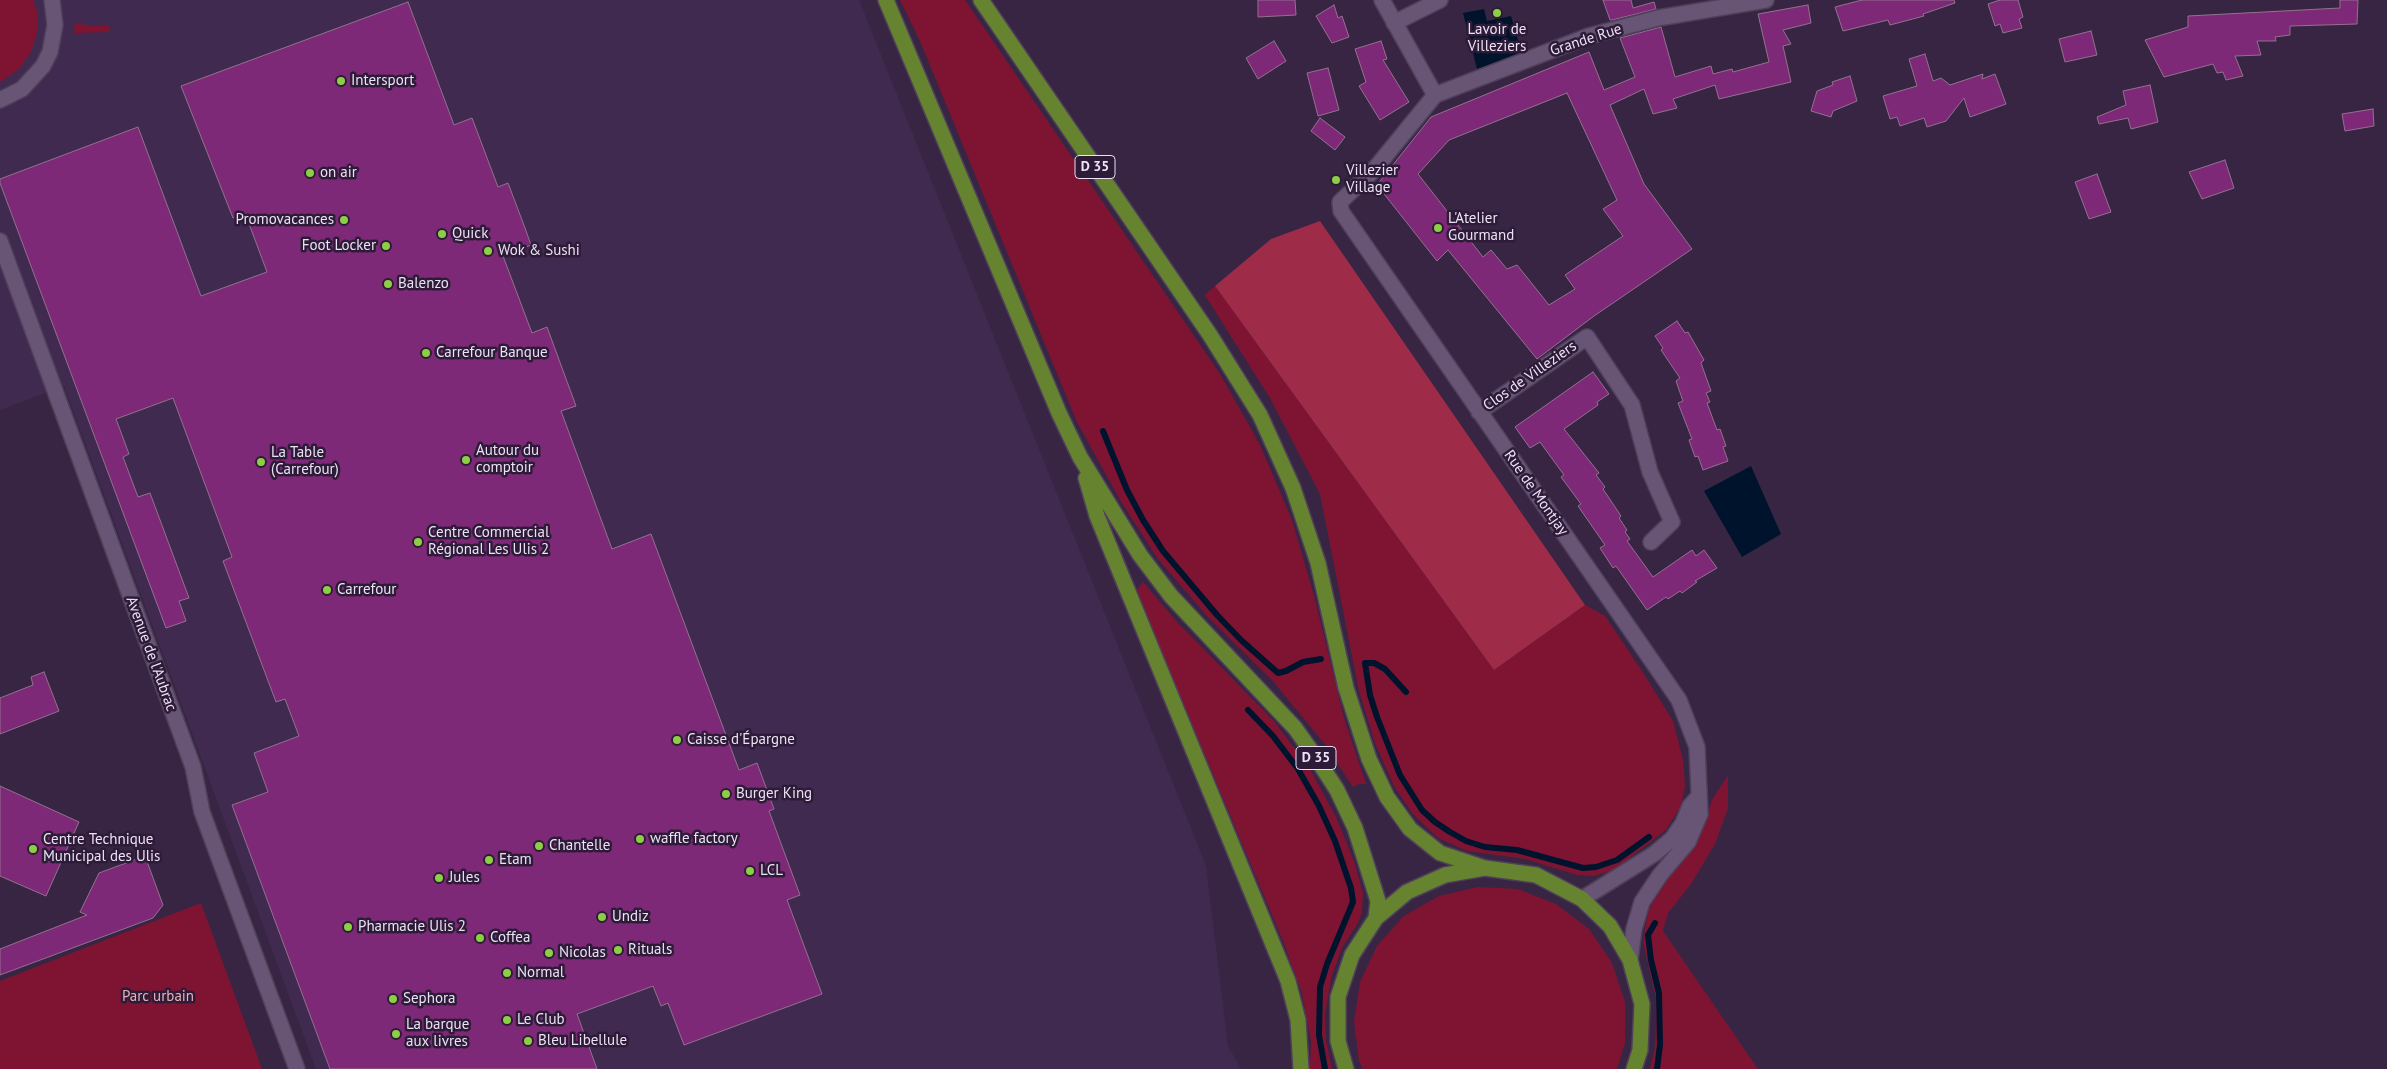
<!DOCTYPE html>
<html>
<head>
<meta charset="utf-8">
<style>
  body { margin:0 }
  canvas { display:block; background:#372543 }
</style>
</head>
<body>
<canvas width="2387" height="1069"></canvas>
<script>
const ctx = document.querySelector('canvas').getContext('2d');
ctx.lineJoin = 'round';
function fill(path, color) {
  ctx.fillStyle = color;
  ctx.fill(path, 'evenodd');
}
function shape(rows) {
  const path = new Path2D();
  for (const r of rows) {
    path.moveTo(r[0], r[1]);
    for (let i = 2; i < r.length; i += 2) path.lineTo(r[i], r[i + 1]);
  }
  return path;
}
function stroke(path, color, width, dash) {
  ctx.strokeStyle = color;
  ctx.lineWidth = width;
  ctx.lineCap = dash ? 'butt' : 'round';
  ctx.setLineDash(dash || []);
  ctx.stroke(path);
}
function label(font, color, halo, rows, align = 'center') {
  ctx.font = font + ' "PT Sans",sans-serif';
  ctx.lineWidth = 5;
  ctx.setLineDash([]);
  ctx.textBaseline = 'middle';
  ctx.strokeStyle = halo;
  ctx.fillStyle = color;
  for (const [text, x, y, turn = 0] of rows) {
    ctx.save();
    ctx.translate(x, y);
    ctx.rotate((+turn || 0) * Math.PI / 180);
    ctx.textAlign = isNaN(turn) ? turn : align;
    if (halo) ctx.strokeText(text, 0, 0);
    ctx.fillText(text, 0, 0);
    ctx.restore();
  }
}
const built = shape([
  [0,0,859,0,1206,866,1228,1046,1241,1069,316,1069,64,386,0,410]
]);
const green = shape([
  [0,0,33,0,37,12,37,32,31,52,19,69,0,82],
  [900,0,965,0,1220,374,1260,445,1292,520,1315,599,1344,718,1366,784,1359,784,1353,787,1324,743,1272,680,1208,617,1158,559,1120,500,1077,422,920,41],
  [75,22,89,26,110,26,109,32,74,33],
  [1215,286,1494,670,1585,605,1605,616,1642,671,1673,721,1683,760,1685,786,1681,806,1666,830,1614,870,1593,876,1577,875,1525,859,1467,851,1438,838,1412,813,1394,786,1375,743,1359,691,1320,494,1270,398,1205,295],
  [1143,582,1177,622,1274,721,1311,771,1336,817,1354,861,1363,893,1362,912,1358,923,1343,946,1332,975,1325,1013,1326,1040,1332,1069,1310,1069,1311,1041,1302,993,1283,941,1155,636,1137,589],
  [1728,775,1728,808,1715,844,1691,884,1668,913,1663,931,1758,1069,1650,1069,1655,1048,1656,1023,1656,998,1643,942,1648,911,1662,885,1701,833,1712,800],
  [1478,887,1518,889,1556,904,1589,929,1612,963,1625,1002,1625,1043,1617,1069,1363,1069,1359,1061,1354,1022,1360,982,1377,946,1404,916,1439,896],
  [201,903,262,1069,0,1069,0,981]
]);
const forest = shape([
  [1320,221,1585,605,1494,670,1215,286,1271,239]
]);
const water = shape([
  [1484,9,1487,21,1511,16,1522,53,1477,69,1463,13],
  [1751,466,1781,534,1742,557,1704,491]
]);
const stream = shape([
  [1103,431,1127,490,1143,520,1163,551,1217,615,1241,640,1278,673,1286,671,1303,662,1321,659],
  [1406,692,1385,669,1374,663,1365,663,1370,695,1377,717,1400,775,1422,810,1435,822,1450,832,1466,841,1485,847,1517,850,1583,868,1596,867,1617,860,1649,837],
  [1248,710,1273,736,1298,769,1319,806,1335,841,1351,888,1353,902,1327,964,1320,987,1319,1035,1325,1069],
  [1655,923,1648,935,1651,960,1659,993,1660,1045,1657,1069]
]);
const building = shape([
  [1258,0,1295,0,1296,15,1258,17,1258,0],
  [1603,0,1631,0,1633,8,1654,2,1656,9,1612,20,1610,20,1603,0],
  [1862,0,1954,0,1955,3,1923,14,1924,16,1890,25,1888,20,1843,31,1835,7,1862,0],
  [2000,0,2018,0,2023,17,2019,19,2022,28,2003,33,2000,24,1995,26,1988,4,2000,0],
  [2340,0,2358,0,2357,24,2290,26,2290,35,2275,37,2276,41,2257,41,2261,55,2235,56,2243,76,2226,80,2223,72,2217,73,2213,64,2164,77,2145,40,2188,27,2188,16,2340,8,2340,0],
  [408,2,454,125,472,118,498,187,508,183,525,228,531,245,503,256,532,333,547,327,576,406,561,411,612,549,651,534,739,770,757,763,774,809,769,811,800,895,787,900,822,994,684,1045,668,1003,661,1006,653,986,577,1014,597,1069,330,1069,232,805,268,792,254,753,299,736,285,699,276,702,223,561,232,557,173,398,116,419,129,454,123,457,138,497,150,493,189,598,179,601,186,621,166,628,0,183,0,179,138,127,201,296,267,272,245,213,233,218,181,86,408,2],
  [1334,5,1338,18,1342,16,1349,37,1332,43,1316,16,1334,5],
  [1808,5,1811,23,1783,30,1791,44,1783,46,1791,82,1719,99,1715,85,1673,99,1677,108,1653,114,1644,89,1610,105,1644,184,1692,249,1594,316,1537,359,1448,250,1437,261,1377,185,1431,117,1589,52,1604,90,1635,77,1620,38,1661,27,1675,77,1711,66,1713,74,1732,69,1733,72,1769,62,1758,14,1808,5],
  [1567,93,1617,200,1603,209,1623,236,1565,275,1575,289,1549,305,1517,265,1507,269,1491,250,1483,257,1418,174,1449,140,1567,93],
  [2091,31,2097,55,2065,62,2059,39,2091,31],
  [1274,41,1286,61,1258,79,1246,58,1274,41],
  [1381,41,1387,59,1383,60,1409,102,1380,120,1359,86,1366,82,1355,49,1381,41],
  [1925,54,1933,81,1941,78,1950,85,1983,74,1982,79,1995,74,2006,104,1970,117,1964,98,1946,121,1927,127,1924,118,1900,126,1897,117,1890,119,1883,96,1917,86,1909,59,1925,54],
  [1328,68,1339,110,1318,116,1307,73,1328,68],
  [1850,76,1857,101,1833,111,1831,117,1811,111,1817,91,1833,85,1832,82,1850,76],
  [2150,85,2158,122,2131,129,2128,118,2099,124,2097,117,2126,105,2123,91,2150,85],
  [2373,109,2374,126,2345,131,2342,114,2373,109],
  [1320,118,1345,137,1335,150,1311,131,1320,118],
  [2225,160,2234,188,2202,199,2189,172,2225,160],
  [2097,174,2111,212,2089,219,2075,182,2097,174],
  [1677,321,1685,333,1688,332,1704,360,1701,363,1711,391,1706,393,1710,402,1707,403,1717,430,1720,429,1726,446,1723,447,1728,461,1703,470,1698,456,1695,457,1689,440,1692,439,1678,403,1683,401,1676,381,1680,378,1661,350,1663,348,1655,336,1677,321],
  [1593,372,1609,394,1597,402,1598,405,1564,429,1599,473,1596,475,1605,487,1603,489,1621,516,1619,518,1627,530,1625,532,1630,539,1627,541,1653,577,1692,550,1696,556,1704,550,1717,568,1695,581,1697,582,1682,593,1680,591,1668,599,1666,597,1647,610,1616,566,1613,568,1600,548,1605,545,1578,506,1581,504,1561,477,1564,475,1540,442,1530,448,1515,427,1593,372],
  [44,672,59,711,0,734,0,698,33,685,31,677,44,672],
  [0,786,79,822,46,896,0,876,0,786],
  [145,856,163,905,153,918,0,975,0,949,87,915,80,912,99,873,145,856]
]);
const minor = shape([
  [1382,0,1435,95],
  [1394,23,1440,0],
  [0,100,22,89,43,66,50,52,55,25,52,0],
  [0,241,193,767,202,812,297,1069],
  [1479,412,1587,337,1632,405,1650,472,1672,522,1651,542],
  [1582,899,1654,854,1672,839,1683,823,1690,806,1699,796],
  [1630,960,1634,929,1642,902,1660,875,1688,842,1700,814,1697,747,1679,700,1341,211,1340,202,1373,171,1435,95,1589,36,1658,18,1766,0]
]);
const major = shape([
  [886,0,1059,413,1080,457,1140,555,1171,596,1295,728,1317,759,1337,790,1355,828,1378,901,1376,918],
  [981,0,1210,335,1260,415,1293,488,1318,563,1346,688,1369,759,1387,797,1410,829,1440,853,1485,868],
  [1086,478,1097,516,1288,981,1298,1020,1301,1069],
  [1346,1069,1338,1041,1338,997,1352,955,1376,918,1407,892,1445,875,1485,868,1536,875,1582,899,1610,926,1630,960,1642,1004,1640,1050,1634,1069]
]);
const markers = [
  [1497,13,5,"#8dce44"],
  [341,81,5,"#8dce44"],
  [310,173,5,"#8dce44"],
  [1336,180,5,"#8dce44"],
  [344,220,5,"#8dce44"],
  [1438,228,5,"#8dce44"],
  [442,234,5,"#8dce44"],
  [386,246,5,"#8dce44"],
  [488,251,5,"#8dce44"],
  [388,284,5,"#8dce44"],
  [426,353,5,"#8dce44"],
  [466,460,5,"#8dce44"],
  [261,462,5,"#8dce44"],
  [418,542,5,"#8dce44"],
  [327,590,5,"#8dce44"],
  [677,740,5,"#8dce44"],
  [726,794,5,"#8dce44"],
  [640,839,5,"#8dce44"],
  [539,846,5,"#8dce44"],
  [33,849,5,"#8dce44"],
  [489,860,5,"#8dce44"],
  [750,871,5,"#8dce44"],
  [439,878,5,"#8dce44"],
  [602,917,5,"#8dce44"],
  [348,927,5,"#8dce44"],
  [480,938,5,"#8dce44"],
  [618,950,5,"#8dce44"],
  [549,953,5,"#8dce44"],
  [507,973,5,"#8dce44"],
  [393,999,5,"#8dce44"],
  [507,1020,5,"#8dce44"],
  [396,1034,5,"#8dce44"],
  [528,1041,5,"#8dce44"]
];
const shields = [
  [1095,167,40],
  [1316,758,40]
];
const shieldNames = [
  ["D 35",1095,167],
  ["D 35",1316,758]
];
const poiNames = [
  ["Lavoir de",1497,30,"center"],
  ["Villeziers",1497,47,"center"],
  ["Intersport",351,81],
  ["Villezier",1346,171],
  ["Village",1346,188],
  ["on air",320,173],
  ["L'Atelier",1448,219],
  ["Gourmand",1448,236],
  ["Promovacances",334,220,"right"],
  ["Quick",452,234],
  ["Foot Locker",376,246,"right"],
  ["Wok & Sushi",498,251],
  ["Balenzo",398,284],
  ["Carrefour Banque",436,353],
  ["Autour du",476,451],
  ["comptoir",476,468],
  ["La Table",271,453],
  ["(Carrefour)",271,470],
  ["Centre Commercial",428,533],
  ["Régional Les Ulis 2",428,550],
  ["Carrefour",337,590],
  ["Caisse d'Épargne",687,740],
  ["Burger King",736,794],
  ["waffle factory",650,839],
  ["Centre Technique",43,840],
  ["Municipal des Ulis",43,857],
  ["Chantelle",549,846],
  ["Etam",499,860],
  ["LCL",760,871],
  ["Jules",449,878],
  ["Undiz",612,917],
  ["Pharmacie Ulis 2",358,927],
  ["Coffea",490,938],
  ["Rituals",628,950],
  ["Nicolas",559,953],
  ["Normal",517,973],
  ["Sephora",403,999],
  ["Le Club",517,1020],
  ["La barque",406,1025],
  ["aux livres",406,1042],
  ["Bleu Libellule",538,1041]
];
const streetNames = [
  ["Grande Rue",1586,40,-18],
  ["Clos de Villeziers",1530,376,-35],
  ["Rue de Montjay",1536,493,55],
  ["Avenue de l'Aubrac",151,654,70]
];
const parkNames = [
  ["Parc urbain",158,997]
];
fill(built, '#402a4f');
fill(green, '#7f1432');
fill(forest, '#9e2b47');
fill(water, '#00132d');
stroke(stream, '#00132d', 6);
fill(building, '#7e2977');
stroke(building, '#92718e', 1);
stroke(minor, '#4f405a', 18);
stroke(major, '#4f405a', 18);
stroke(minor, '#685475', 15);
stroke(major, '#66832f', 15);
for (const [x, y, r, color] of markers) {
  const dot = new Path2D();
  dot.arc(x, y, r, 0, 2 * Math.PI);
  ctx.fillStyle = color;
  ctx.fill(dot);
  stroke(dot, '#2d1b38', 2);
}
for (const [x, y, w] of shields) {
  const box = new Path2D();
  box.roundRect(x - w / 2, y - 11.5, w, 23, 4);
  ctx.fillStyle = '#2d1b38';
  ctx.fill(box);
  stroke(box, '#ece1f5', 1);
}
label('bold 14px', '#ece1f5', null, shieldNames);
label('15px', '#ece1f5', '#2d1b38', poiNames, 'left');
label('15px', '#ece1f5', '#2d1b38', streetNames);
label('15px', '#edb0b7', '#2d1b38', parkNames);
</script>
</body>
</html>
